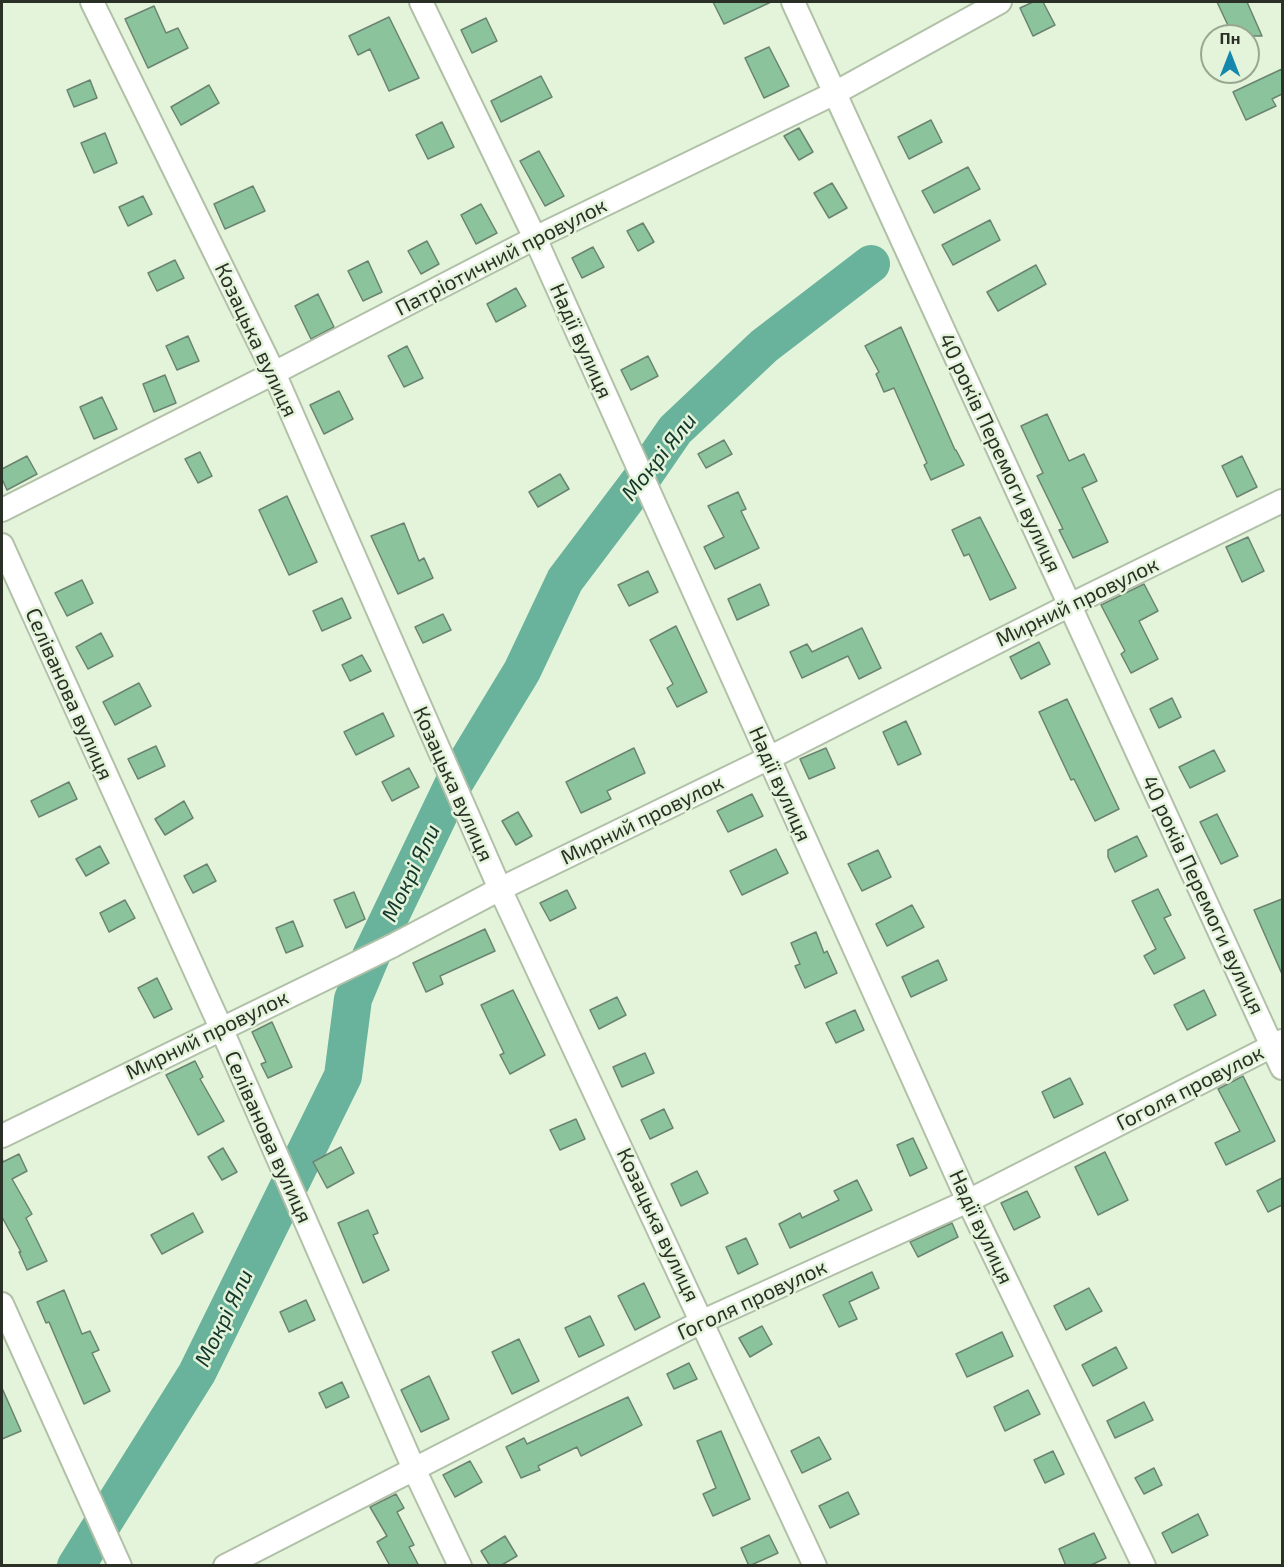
<!DOCTYPE html>
<html>
<head>
<meta charset="utf-8">
<style>
  body { margin:0 }
  #map { position:relative; width:1284px; height:1567px; overflow:hidden; background:#e3f4da; font-family:"Exo 2",sans-serif }
  canvas { display:block }
  .frame { position:absolute; inset:0; border:3px solid #2a3026; pointer-events:none }
  .north { position:absolute; left:1200px; top:24px; width:60px; height:60px; box-sizing:border-box; background:#e3f4da; border:2px solid #99a692; border-radius:50%; rotate:0deg; font-size:16px; font-weight:700; line-height:24px; text-align:center; color:#2a3026 }
  .north::after { content:''; display:block; margin:auto; width:21px; height:27px; background:#1688ad; clip-path:polygon(50% 0,100% 100%,50% 72%,0 100%) }
</style>
</head>
<body>
<div id="map">
<canvas width="1284" height="1567"></canvas>
<div class="frame"></div>
<div class="north">Пн</div>
</div>
<script>
const ctx = document.querySelector('canvas').getContext('2d');
ctx.lineJoin = 'round';
function shape(rows) {
  const path = new Path2D();
  for (const r of rows) {
    path.moveTo(r[0], r[1]);
    for (let i = 2; i < r.length; i += 2) path.lineTo(r[i], r[i + 1]);
  }
  return path;
}
function stroke(path, color, width, dash) {
  ctx.strokeStyle = color;
  ctx.lineWidth = width;
  ctx.lineCap = dash ? 'butt' : 'round';
  ctx.setLineDash(dash || []);
  ctx.stroke(path);
}
function fill(path, color) {
  ctx.fillStyle = color;
  ctx.fill(path, 'evenodd');
}
function label(font, color, halo, rows, align = 'center') {
  ctx.font = font + ' "Exo 2",sans-serif';
  ctx.lineWidth = 5;
  ctx.setLineDash([]);
  ctx.textBaseline = 'middle';
  ctx.strokeStyle = halo;
  ctx.fillStyle = color;
  for (const [text, x, y, turn = 0] of rows) {
    ctx.save();
    ctx.translate(x, y);
    ctx.rotate((+turn || 0) * Math.PI / 180);
    ctx.textAlign = isNaN(turn) ? turn : align;
    if (halo) ctx.strokeText(text, 0, 0);
    ctx.fillText(text, 0, 0);
    ctx.restore();
  }
}
const river = shape([
  [76,1566,197,1373,343,1076,353,999,371,956,453,785,522,671,565,580,642,478,675,430,764,346,871,264]
]);
const building = shape([
  [713,2,771,2,724,24,713,2],
  [1033,2,1043,2,1055,25,1033,36,1020,8,1033,2],
  [1217,2,1247,2,1262,36,1233,36,1217,2],
  [154,6,166,33,178,28,188,48,148,68,125,19,154,6],
  [389,17,419,78,389,91,370,49,358,55,349,36,389,17],
  [486,18,497,41,472,53,461,30,486,18],
  [769,47,789,86,764,98,745,58,769,47],
  [1282,69,1282,94,1272,99,1276,106,1246,120,1233,92,1282,69],
  [541,76,552,97,501,122,491,101,541,76],
  [90,80,97,98,74,107,67,90,90,80],
  [209,85,219,103,181,125,171,107,209,85],
  [931,120,942,142,909,159,898,137,931,120],
  [442,122,454,147,428,159,416,135,442,122],
  [799,128,813,152,799,160,784,136,799,128],
  [105,133,117,163,94,173,81,143,105,133],
  [539,151,564,196,545,206,520,161,539,151],
  [968,167,980,189,934,213,922,191,968,167],
  [832,183,847,208,829,218,814,193,832,183],
  [253,186,265,211,225,229,214,204,253,186],
  [143,196,152,214,128,226,119,207,143,196],
  [481,204,497,233,476,244,461,215,481,204],
  [990,220,1000,240,953,265,942,245,990,220],
  [643,223,654,242,638,251,627,231,643,223],
  [427,241,439,264,421,274,408,251,427,241],
  [593,247,604,267,582,278,572,258,593,247],
  [175,260,184,278,157,291,148,273,175,260],
  [368,261,382,292,363,301,348,271,368,261],
  [1036,265,1046,284,998,311,987,292,1036,265],
  [516,288,526,306,496,322,487,304,516,288],
  [318,294,334,327,311,339,295,306,318,294],
  [901,327,955,450,956,450,964,465,931,480,924,465,927,463,894,388,884,392,876,374,879,372,865,346,901,327],
  [188,336,199,361,177,370,166,346,188,336],
  [407,346,423,378,404,387,388,356,407,346],
  [648,356,658,376,631,390,621,370,648,356],
  [165,375,176,403,154,412,143,384,165,375],
  [339,391,353,419,324,434,310,405,339,391],
  [102,397,117,429,94,439,80,407,102,397],
  [1047,414,1069,461,1084,454,1097,481,1082,488,1108,542,1073,558,1059,530,1063,529,1037,476,1043,473,1021,426,1047,414],
  [724,440,732,454,706,468,698,454,724,440],
  [200,452,212,476,198,483,185,459,200,452],
  [27,456,37,474,7,490,2,479,2,469,27,456],
  [1242,456,1257,487,1237,497,1222,466,1242,456],
  [560,474,569,489,538,507,529,492,560,474],
  [738,492,746,509,741,511,759,548,715,569,704,547,724,537,708,506,738,492],
  [287,496,317,562,289,575,259,510,287,496],
  [980,517,1016,588,990,600,969,554,964,556,952,530,980,517],
  [404,523,419,561,424,558,433,578,398,594,371,536,404,523],
  [1248,537,1264,571,1242,582,1226,547,1248,537],
  [648,571,658,592,629,606,618,585,648,571],
  [82,580,93,603,67,616,55,593,82,580],
  [760,584,769,605,737,620,728,599,760,584],
  [1144,584,1158,611,1139,621,1158,659,1131,673,1121,654,1125,651,1101,605,1144,584],
  [342,598,351,618,322,631,313,611,342,598],
  [443,614,451,630,423,643,415,627,443,614],
  [676,626,707,692,677,707,667,688,673,684,650,640,676,626],
  [862,628,881,668,859,679,848,656,802,678,790,652,807,644,812,652,862,628],
  [101,633,113,656,88,669,76,647,101,633],
  [1039,642,1050,664,1021,679,1010,657,1039,642],
  [362,655,371,671,350,681,342,665,362,655],
  [139,683,151,706,115,725,103,702,139,683],
  [1172,698,1181,717,1159,728,1150,709,1172,698],
  [1067,699,1119,809,1095,821,1074,779,1071,780,1039,712,1067,699],
  [383,713,394,736,356,755,344,732,383,713],
  [906,721,921,754,898,765,883,732,906,721],
  [156,746,165,766,138,779,128,759,156,746],
  [634,748,645,773,607,791,611,799,581,813,566,782,634,748],
  [826,748,835,768,809,779,800,759,826,748],
  [1214,750,1225,771,1190,788,1179,767,1214,750],
  [409,768,419,787,392,801,382,782,409,768],
  [69,782,77,799,39,817,31,801,69,782],
  [752,794,763,816,728,832,717,811,752,794],
  [184,801,193,818,165,835,155,819,184,801],
  [518,812,532,836,516,845,502,821,518,812],
  [1217,814,1238,856,1221,864,1200,822,1217,814],
  [1137,836,1147,856,1115,872,1108,857,1108,850,1137,836],
  [100,846,109,863,86,876,76,859,100,846],
  [776,849,788,873,742,895,730,871,776,849],
  [878,850,891,877,862,891,848,864,878,850],
  [207,864,216,881,193,893,184,876,207,864],
  [1158,889,1171,915,1164,918,1185,958,1154,974,1144,956,1156,949,1132,901,1158,889],
  [567,890,576,908,550,921,540,903,567,890],
  [354,892,365,919,346,928,334,900,354,892],
  [1282,899,1282,974,1254,910,1282,899],
  [125,900,135,918,109,932,100,913,125,900],
  [912,905,924,927,887,946,876,924,912,905],
  [293,921,303,946,286,953,276,928,293,921],
  [485,929,495,951,440,976,443,984,426,992,413,963,485,929],
  [816,932,824,953,827,951,837,973,805,988,795,966,800,964,791,943,816,932],
  [938,960,947,980,911,997,902,977,938,960],
  [157,978,172,1009,154,1018,138,988,157,978],
  [513,990,545,1055,510,1074,500,1055,504,1053,481,1005,513,990],
  [1204,990,1216,1015,1187,1030,1174,1005,1204,990],
  [617,997,626,1015,599,1029,590,1010,617,997],
  [855,1010,864,1030,836,1043,826,1023,855,1010],
  [272,1022,292,1067,268,1078,261,1064,266,1062,252,1032,272,1022],
  [645,1053,654,1073,622,1087,613,1067,645,1053],
  [195,1061,203,1077,200,1079,224,1121,198,1135,166,1075,195,1061],
  [1243,1076,1275,1141,1226,1165,1215,1143,1240,1131,1218,1089,1243,1076],
  [1070,1078,1083,1104,1054,1118,1042,1092,1070,1078],
  [664,1109,673,1128,650,1139,641,1120,664,1109],
  [576,1119,585,1139,560,1150,550,1130,576,1119],
  [913,1138,927,1168,910,1176,897,1145,913,1138],
  [341,1147,354,1173,327,1188,313,1162,341,1147],
  [223,1148,237,1172,222,1180,208,1157,223,1148],
  [1105,1152,1128,1200,1098,1215,1075,1167,1105,1152],
  [19,1154,27,1171,12,1179,32,1214,26,1218,47,1261,27,1270,19,1252,21,1252,2,1217,2,1158,3,1162,19,1154],
  [697,1171,708,1193,681,1206,671,1184,697,1171],
  [1282,1178,1282,1205,1268,1212,1257,1191,1282,1178],
  [857,1180,872,1210,790,1248,779,1224,800,1213,802,1218,839,1200,834,1191,857,1180],
  [1027,1191,1040,1217,1014,1230,1001,1203,1027,1191],
  [368,1210,378,1233,373,1235,389,1270,363,1283,338,1223,368,1210],
  [193,1213,203,1232,162,1254,151,1235,193,1213],
  [952,1223,958,1237,918,1257,910,1242,952,1223],
  [746,1238,758,1264,738,1274,726,1247,746,1238],
  [872,1272,879,1288,849,1302,857,1319,839,1327,823,1295,872,1272],
  [644,1283,660,1317,635,1330,618,1296,644,1283],
  [1089,1288,1102,1311,1066,1330,1054,1306,1089,1288],
  [64,1290,82,1334,90,1331,99,1350,92,1353,110,1391,84,1404,49,1322,46,1323,37,1302,64,1290],
  [306,1300,315,1320,289,1332,280,1312,306,1300],
  [590,1316,604,1345,579,1357,565,1328,590,1316],
  [762,1326,772,1344,750,1357,739,1338,762,1326],
  [1002,1332,1013,1356,967,1377,956,1354,1002,1332],
  [519,1339,539,1381,512,1394,492,1352,519,1339],
  [1116,1347,1127,1368,1093,1386,1082,1365,1116,1347],
  [689,1363,697,1379,674,1389,667,1374,689,1363],
  [429,1376,449,1419,421,1432,401,1390,429,1376],
  [342,1382,349,1397,326,1408,319,1393,342,1382],
  [2,1388,21,1431,2,1439,2,1388],
  [1028,1390,1040,1414,1005,1431,994,1407,1028,1390],
  [628,1397,642,1425,581,1456,577,1447,538,1466,540,1470,521,1478,506,1447,524,1438,527,1444,628,1397],
  [1144,1402,1153,1420,1115,1438,1107,1421,1144,1402],
  [721,1431,750,1499,713,1516,703,1494,716,1488,697,1441,721,1431],
  [819,1437,831,1459,802,1473,791,1451,819,1437],
  [1053,1451,1064,1474,1045,1483,1034,1460,1053,1451],
  [470,1461,482,1482,455,1497,443,1475,470,1461],
  [1154,1468,1162,1485,1144,1494,1135,1478,1154,1468],
  [848,1492,859,1514,830,1528,819,1506,848,1492],
  [396,1494,404,1508,397,1512,414,1545,409,1547,419,1566,390,1566,377,1542,387,1536,370,1507,396,1494],
  [1198,1514,1208,1535,1172,1553,1162,1533,1198,1514],
  [1094,1533,1106,1558,1089,1566,1066,1566,1059,1549,1094,1533],
  [769,1535,778,1553,749,1566,741,1548,769,1535],
  [505,1536,517,1556,500,1566,490,1566,481,1551,505,1536]
]);
const street = shape([
  [92,2,274,373,500,889,815,1566],
  [421,2,535,238,968,1201,1144,1566],
  [793,2,1282,1068],
  [2,510,274,373,535,238,835,93,1000,2],
  [2,545,221,1028,414,1469,460,1566],
  [2,1136,392,946,500,889,769,758,1070,605,1282,501],
  [2,1304,120,1566],
  [225,1566,703,1321,968,1201,1282,1041]
]);
const streetNames = [
  ["Патріотичний провулок",501,257,-27],
  ["Козацька вулиця",256,340,65],
  ["Надії вулиця",581,341,66],
  ["40 років Перемоги вулиця",1000,453,65],
  ["Мирний провулок",1077,602,-26],
  ["Селіванова вулиця",69,694,66],
  ["Козацька вулиця",453,784,66],
  ["Надії вулиця",780,784,66],
  ["Мирний провулок",642,820,-26],
  ["40 років Перемоги вулиця",1203,895,65],
  ["Мирний провулок",207,1035,-26],
  ["Гоголя провулок",1190,1088,-27],
  ["Селіванова вулиця",268,1137,66],
  ["Козацька вулиця",658,1225,65],
  ["Надії вулиця",981,1227,65],
  ["Гоголя провулок",752,1300,-25]
];
const waterNames = [
  ["Мокрі Яли",659,457,-51],
  ["Мокрі Яли",411,873,-64],
  ["Мокрі Яли",224,1318,-64]
];
stroke(river, '#69b29b', 38);
fill(building, '#8bc49c');
stroke(building, '#6b8371', 1.5);
stroke(street, '#b1c1a8', 26);
stroke(street, '#fff', 22);
label('21px', '#2a3026', '#e3f4da', streetNames);
label('italic 22px', '#13362c', '#e3f4da', waterNames);
</script>
</body>
</html>
